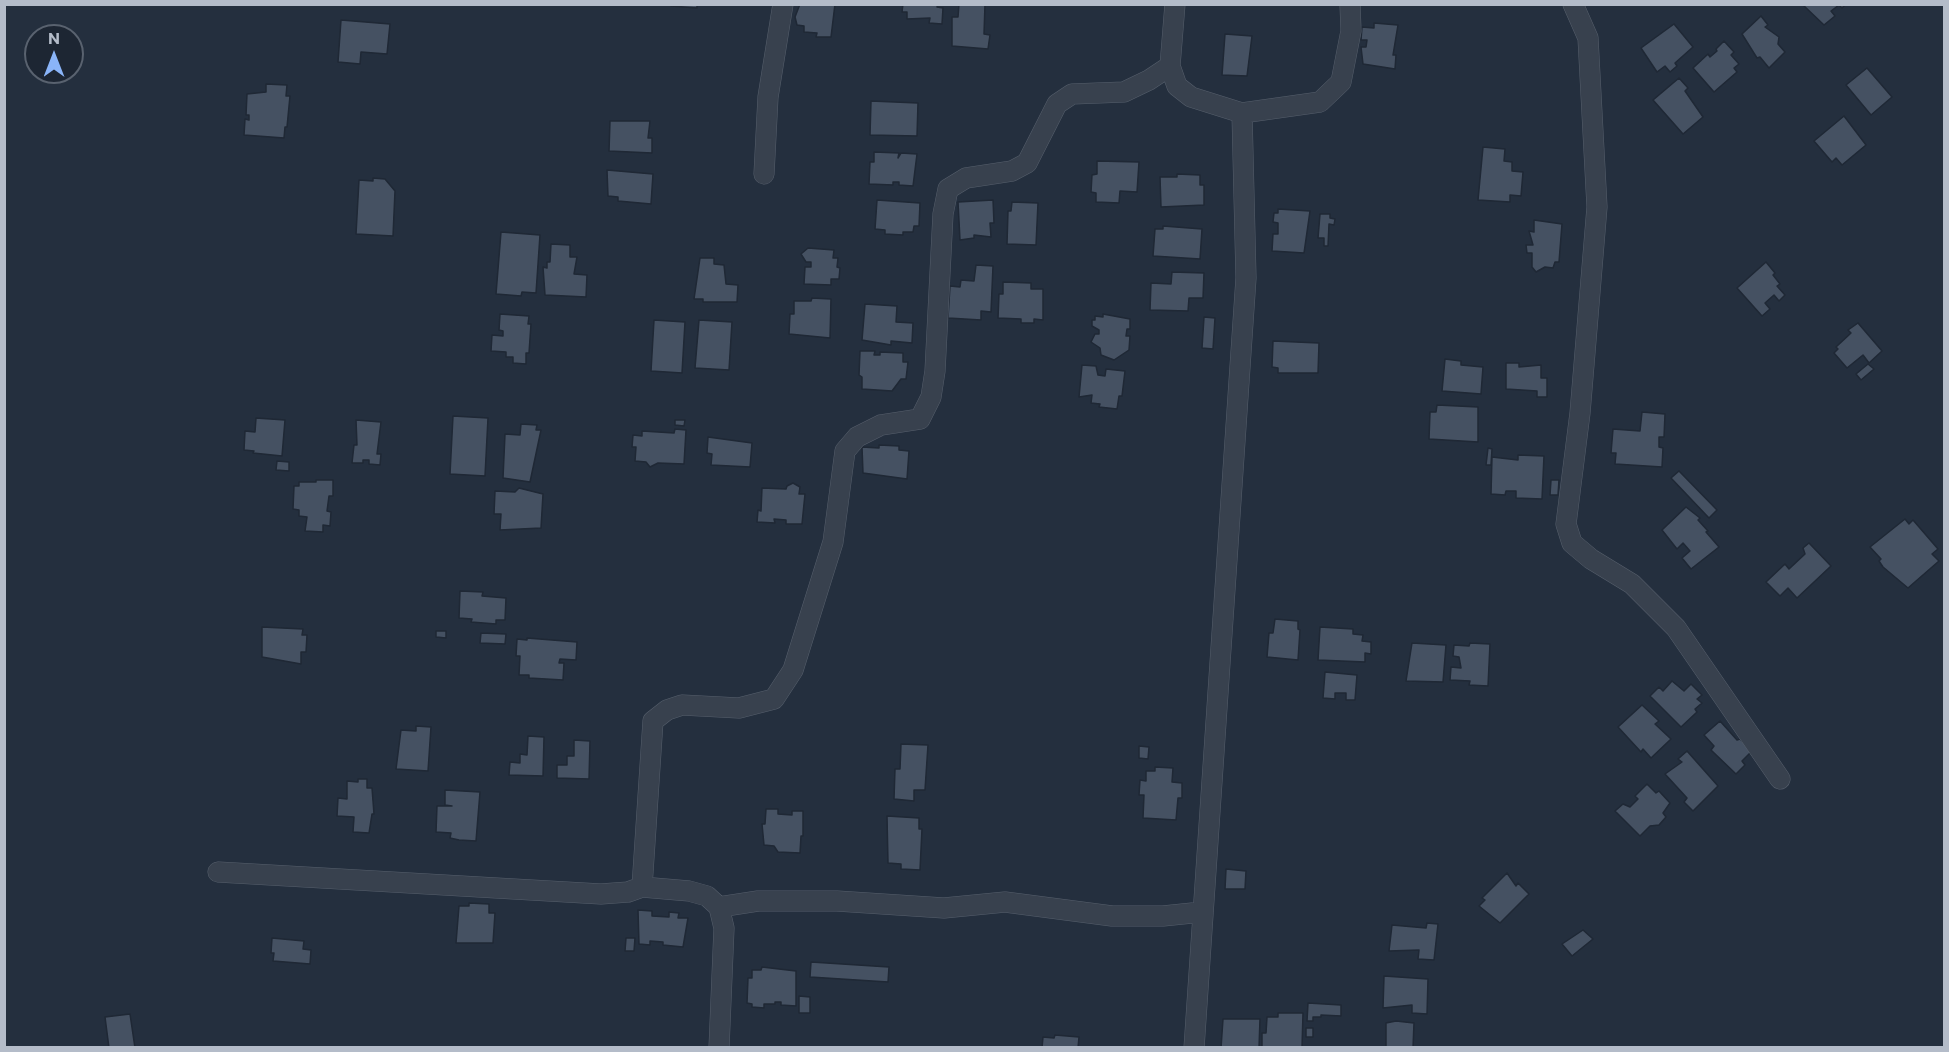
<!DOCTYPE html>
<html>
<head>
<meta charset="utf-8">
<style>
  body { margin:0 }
  #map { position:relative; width:1949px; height:1052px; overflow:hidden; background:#242f3e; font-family:Commissioner,sans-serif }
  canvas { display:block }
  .frame { position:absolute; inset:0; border:6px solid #b4bcc9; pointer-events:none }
  .north { position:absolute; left:24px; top:24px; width:60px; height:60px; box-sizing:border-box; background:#1d2633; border:2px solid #59626f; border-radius:50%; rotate:0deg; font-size:16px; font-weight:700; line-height:24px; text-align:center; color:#b4bcc9 }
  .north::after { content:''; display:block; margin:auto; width:21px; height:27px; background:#8ab4f8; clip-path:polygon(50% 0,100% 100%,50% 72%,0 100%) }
</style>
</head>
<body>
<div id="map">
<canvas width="1949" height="1052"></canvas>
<div class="frame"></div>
<div class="north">N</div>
</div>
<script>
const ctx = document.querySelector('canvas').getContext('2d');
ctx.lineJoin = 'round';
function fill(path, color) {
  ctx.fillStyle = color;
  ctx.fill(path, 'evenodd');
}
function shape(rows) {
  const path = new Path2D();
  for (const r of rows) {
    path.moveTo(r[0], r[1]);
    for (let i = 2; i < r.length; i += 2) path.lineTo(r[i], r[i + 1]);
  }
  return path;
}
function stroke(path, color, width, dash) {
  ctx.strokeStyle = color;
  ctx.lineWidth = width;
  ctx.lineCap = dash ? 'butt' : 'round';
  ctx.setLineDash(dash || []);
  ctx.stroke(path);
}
const building = shape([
  [671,4,697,4,697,8,671,6,671,4],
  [800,4,835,4,831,37,816,37,817,33,804,32,804,26,797,25,795,17,800,4],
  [903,4,938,4,937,7,943,8,942,24,929,23,930,18,907,19,907,12,902,12,903,4],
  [959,4,985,4,984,34,990,35,988,49,952,46,952,17,958,17,959,4],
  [1802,4,1846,4,1842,8,1839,5,1831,11,1835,16,1824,25,1802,4],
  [1761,16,1768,25,1765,27,1779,37,1778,44,1785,52,1769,68,1760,57,1757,58,1742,34,1761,16],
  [341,20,390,24,387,54,361,52,360,64,338,62,341,20],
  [1374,23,1398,25,1393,55,1396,55,1395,69,1363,64,1361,47,1366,47,1367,40,1361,40,1362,27,1374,28,1374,23],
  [1674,24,1693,47,1675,63,1677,66,1670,72,1665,66,1657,72,1641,48,1674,24],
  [1225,34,1252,36,1247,76,1222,75,1225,34],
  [1724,41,1734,52,1731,55,1739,64,1734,68,1737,72,1714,92,1693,68,1708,54,1710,57,1717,51,1716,49,1724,41],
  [1867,68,1892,97,1871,115,1846,85,1867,68],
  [1679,78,1688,88,1685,91,1703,117,1683,134,1653,100,1679,78],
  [266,84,287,85,286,96,290,96,287,127,285,127,284,138,244,135,245,119,249,120,249,115,246,115,247,94,266,92,266,84],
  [871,101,918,103,917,136,870,135,871,101],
  [1844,116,1866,145,1842,165,1836,158,1832,162,1814,141,1844,116],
  [610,121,650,121,648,138,652,138,652,153,609,151,610,121],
  [1483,147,1505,149,1504,161,1512,162,1512,171,1523,172,1521,196,1510,195,1510,202,1478,200,1483,147],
  [874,152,899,153,898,158,901,153,917,154,913,186,899,185,899,182,893,182,893,185,869,184,870,162,874,162,874,152],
  [1097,161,1139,162,1137,192,1120,191,1119,203,1096,202,1096,193,1091,192,1092,175,1097,174,1097,161],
  [607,170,653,174,651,204,618,201,618,197,608,196,607,170],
  [1177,174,1200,175,1200,185,1204,185,1204,205,1161,207,1160,177,1177,177,1177,174],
  [373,178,385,179,395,191,393,236,356,234,359,180,373,181,373,178],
  [877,200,920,203,919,226,914,226,913,232,903,232,903,235,885,234,885,230,875,229,877,200],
  [993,200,994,223,990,223,991,237,974,235,974,238,960,240,958,202,993,200],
  [1012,202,1038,203,1036,245,1007,244,1008,211,1011,211,1012,202],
  [1278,209,1310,211,1304,253,1272,251,1273,234,1278,234,1278,223,1273,222,1274,213,1278,213,1278,209],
  [1320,214,1330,214,1330,218,1335,219,1334,225,1329,224,1328,246,1324,246,1324,238,1318,238,1320,214],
  [1534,220,1562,224,1559,262,1555,262,1553,268,1545,267,1536,272,1532,267,1532,253,1527,253,1526,245,1533,245,1529,231,1534,232,1534,220],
  [1163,226,1202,229,1200,259,1153,256,1155,229,1163,229,1163,226],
  [501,232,540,235,536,293,522,292,521,296,496,294,501,232],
  [551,244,570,245,570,257,577,257,574,274,587,275,586,297,545,295,543,267,547,268,547,262,550,262,551,244],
  [808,248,834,250,833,258,838,258,837,267,840,268,839,279,831,279,831,285,804,284,805,267,811,267,811,262,806,262,801,254,808,248],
  [700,258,714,258,714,264,724,265,726,284,738,285,737,302,703,302,703,299,694,299,700,258],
  [1766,262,1775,273,1773,275,1780,284,1777,286,1785,295,1779,301,1774,295,1765,303,1770,309,1762,316,1737,288,1766,262],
  [976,265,993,266,991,312,981,311,981,320,948,318,950,286,960,287,961,280,974,281,976,265],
  [1172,272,1204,273,1203,298,1189,298,1188,311,1150,310,1151,283,1171,284,1172,272],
  [1003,282,1031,283,1031,289,1043,289,1043,320,1034,319,1034,323,1021,323,1021,319,998,318,999,294,1003,294,1003,282],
  [812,298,831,299,830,338,789,334,790,314,794,314,794,301,811,301,812,298],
  [865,304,897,306,896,322,913,323,912,343,891,341,891,345,862,340,865,304],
  [500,314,529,316,528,324,531,324,529,353,526,353,526,364,513,363,513,357,506,357,506,352,491,351,492,335,503,336,503,331,499,330,500,314],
  [1103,314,1130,319,1130,329,1127,329,1126,336,1130,336,1129,350,1114,360,1101,355,1100,348,1091,342,1095,334,1099,334,1099,330,1092,326,1092,320,1095,320,1095,316,1103,317,1103,314],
  [1204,317,1215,318,1213,349,1202,348,1204,317],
  [654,320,685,322,682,373,651,371,654,320],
  [699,320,732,322,729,370,695,368,699,320],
  [1858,323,1882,351,1869,363,1863,355,1847,368,1834,353,1838,349,1836,347,1851,333,1848,330,1858,323],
  [1273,341,1319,343,1318,373,1278,373,1278,368,1272,367,1273,341],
  [860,351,875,351,874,355,880,355,880,352,903,353,903,362,908,362,906,379,901,379,892,391,862,389,862,377,859,375,860,351],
  [1445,359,1461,361,1461,365,1483,367,1481,394,1442,391,1445,359],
  [1506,363,1519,363,1519,367,1541,365,1541,378,1547,378,1547,397,1537,397,1537,391,1506,389,1506,363],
  [1868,364,1874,369,1861,380,1856,374,1868,364],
  [1082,365,1096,366,1098,375,1105,376,1106,369,1125,371,1122,396,1119,396,1117,409,1099,407,1100,404,1091,403,1092,395,1079,397,1082,365],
  [1437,405,1478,407,1478,442,1429,439,1430,412,1436,412,1437,405],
  [1642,412,1665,414,1664,437,1659,437,1659,447,1663,448,1662,467,1615,464,1616,453,1611,453,1613,429,1640,431,1642,412],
  [453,416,488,418,485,476,450,474,453,416],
  [256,418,285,420,282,456,253,453,254,451,244,450,245,431,255,432,256,418],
  [356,420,381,422,377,454,381,454,380,465,369,464,369,460,363,460,363,463,352,463,354,445,357,445,356,420],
  [675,420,685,420,684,426,675,425,675,420],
  [521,424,537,425,536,430,541,430,530,482,503,478,505,434,520,435,521,424],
  [675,429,686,430,684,464,658,463,650,467,646,462,635,461,636,447,632,447,633,435,642,436,642,431,674,433,675,429],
  [708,437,752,443,750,467,711,465,712,454,707,453,708,437],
  [879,445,899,446,899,450,909,451,907,479,863,473,862,447,879,448,879,445],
  [1488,448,1492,449,1491,465,1486,465,1488,448],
  [1518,455,1544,456,1542,499,1516,498,1516,491,1506,491,1505,495,1491,494,1492,457,1518,460,1518,455],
  [277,461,289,462,289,471,276,470,277,461],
  [1679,471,1717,510,1709,518,1671,478,1679,471],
  [316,480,333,480,333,496,329,496,327,511,331,512,330,526,323,525,323,532,305,531,307,517,299,516,299,510,293,509,294,486,299,486,299,482,316,482,316,480],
  [1551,480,1559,480,1558,495,1550,495,1551,480],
  [793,483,800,487,799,494,805,494,802,524,786,524,786,520,774,519,775,523,757,522,758,510,761,511,762,488,786,489,787,486,793,483],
  [519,488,543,494,541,528,500,530,501,514,494,514,495,491,515,492,519,488],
  [1686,507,1700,518,1698,520,1708,531,1706,532,1719,547,1691,569,1682,558,1690,551,1683,543,1677,549,1662,530,1686,507],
  [1905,519,1909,524,1913,520,1938,549,1932,554,1939,561,1908,588,1883,567,1879,561,1881,559,1870,547,1905,519],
  [1809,543,1831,566,1797,598,1788,588,1780,596,1766,582,1785,564,1789,569,1805,554,1803,548,1809,543],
  [460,591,483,592,482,596,506,598,505,620,496,620,496,624,471,622,472,619,459,618,460,591],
  [1275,619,1298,621,1298,629,1300,630,1298,660,1267,657,1269,633,1273,633,1275,619],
  [262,627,303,629,302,635,307,635,306,652,301,652,301,664,262,657,262,627],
  [1320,627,1353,629,1353,634,1363,635,1362,641,1371,642,1371,654,1365,653,1365,662,1318,660,1320,627],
  [436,631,446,631,446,638,436,637,436,631],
  [481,633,506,634,505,644,480,643,481,633],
  [527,638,577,642,576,660,560,659,559,663,564,663,563,680,529,678,529,675,519,675,520,656,516,656,517,639,527,640,527,638],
  [1412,643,1446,645,1443,682,1406,681,1412,643],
  [1470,643,1490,644,1488,686,1469,685,1470,681,1450,680,1451,667,1461,668,1459,657,1453,656,1454,645,1469,646,1470,643],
  [1325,672,1357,675,1355,700,1346,700,1346,693,1335,693,1335,699,1323,698,1325,672],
  [1672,681,1684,691,1691,684,1702,695,1697,699,1702,703,1695,709,1697,712,1681,727,1650,696,1659,687,1663,691,1672,681],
  [1642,705,1659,721,1655,724,1671,739,1651,758,1643,749,1641,752,1618,727,1642,705],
  [1720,721,1737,740,1740,739,1752,751,1742,761,1745,765,1736,774,1711,750,1714,746,1704,735,1720,721],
  [416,726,431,727,428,771,396,769,401,730,416,731,416,726],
  [528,736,544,737,543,776,509,775,510,762,520,763,520,754,527,755,528,736],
  [574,740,590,741,589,779,557,778,557,765,567,765,567,756,574,756,574,740],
  [901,744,928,745,925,790,914,790,914,801,894,799,895,769,900,769,901,744],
  [1139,746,1149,747,1148,759,1139,758,1139,746],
  [1687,751,1718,786,1693,811,1684,802,1687,798,1665,774,1682,762,1678,759,1687,751],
  [1155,767,1173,768,1172,782,1182,783,1182,798,1178,798,1176,820,1143,818,1144,795,1139,795,1140,780,1146,781,1146,771,1155,771,1155,767],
  [358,779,367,779,367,788,372,788,374,814,372,814,369,833,353,832,354,817,337,816,338,798,347,799,347,781,358,782,358,779],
  [1647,784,1656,793,1659,791,1670,803,1663,813,1666,817,1659,825,1650,826,1640,836,1615,811,1623,804,1630,807,1638,799,1635,796,1647,784],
  [445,790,480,792,476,841,459,840,450,838,451,833,436,832,437,806,452,806,445,805,445,790],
  [766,809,778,809,778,814,792,815,792,811,803,811,803,836,801,836,800,853,778,852,774,846,764,845,762,824,765,824,766,809],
  [887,816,919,818,919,829,922,829,920,870,901,869,901,864,888,863,887,816],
  [1226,869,1246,871,1245,889,1225,889,1226,869],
  [1507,873,1516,886,1518,883,1529,894,1500,923,1479,906,1485,900,1482,898,1507,873],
  [469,903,489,904,489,913,495,913,493,943,456,943,459,906,469,906,469,903],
  [638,910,652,911,652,916,669,917,669,912,679,913,678,918,688,918,683,947,663,945,663,942,650,941,650,945,639,944,638,910],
  [1427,923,1438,924,1434,960,1418,959,1419,950,1389,951,1392,925,1426,928,1427,923],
  [1583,930,1593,939,1572,956,1562,944,1583,930],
  [272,938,304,941,303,949,311,950,310,964,273,961,274,953,271,953,272,938],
  [626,938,635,938,634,951,625,951,626,938],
  [811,962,889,967,888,982,810,977,811,962],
  [762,967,796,971,796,1006,781,1005,781,1002,775,1002,775,1004,764,1004,764,1008,752,1007,752,1004,747,1003,748,978,752,978,752,970,761,970,762,967],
  [1384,976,1428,979,1427,1014,1412,1013,1412,1005,1383,1008,1384,976],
  [799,996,810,997,810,1013,799,1013,799,996],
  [1308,1003,1341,1005,1341,1016,1321,1015,1321,1017,1313,1017,1313,1021,1307,1021,1308,1003],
  [1278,1013,1303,1013,1302,1048,1262,1047,1262,1033,1266,1033,1267,1017,1278,1017,1278,1013],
  [130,1014,135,1048,109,1048,105,1017,130,1014],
  [1223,1019,1260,1019,1259,1048,1221,1048,1223,1019],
  [1396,1021,1414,1023,1413,1048,1386,1048,1386,1023,1396,1021],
  [1306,1028,1313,1028,1313,1037,1306,1037,1306,1028],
  [1055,1035,1079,1037,1078,1048,1042,1048,1043,1037,1054,1038,1055,1035]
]);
const street = shape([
  [1175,4,1170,66,1177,86,1191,97,1242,113,1246,278,1194,1048],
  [1573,4,1588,38,1597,207,1580,413,1566,524,1572,543,1591,559,1632,584,1676,628,1780,779],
  [1242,113,1320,102,1341,82,1351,31,1350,4],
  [764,174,768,97,783,4],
  [218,872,601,894,628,892,642,887,653,721,667,710,682,705,739,708,774,699,793,670,833,542,845,451,857,437,881,425,920,419,931,397,935,371,943,214,948,189,966,178,1012,171,1027,163,1057,104,1072,94,1124,92,1149,80,1170,66],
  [642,887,689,891,707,896,719,907,724,928,719,1048],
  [719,907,758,901,837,901,944,908,1005,902,1112,916,1163,916,1202,912]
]);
fill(building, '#455162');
stroke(building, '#1f2835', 1.5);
stroke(street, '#565f6c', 21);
stroke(street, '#38414e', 20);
</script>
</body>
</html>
